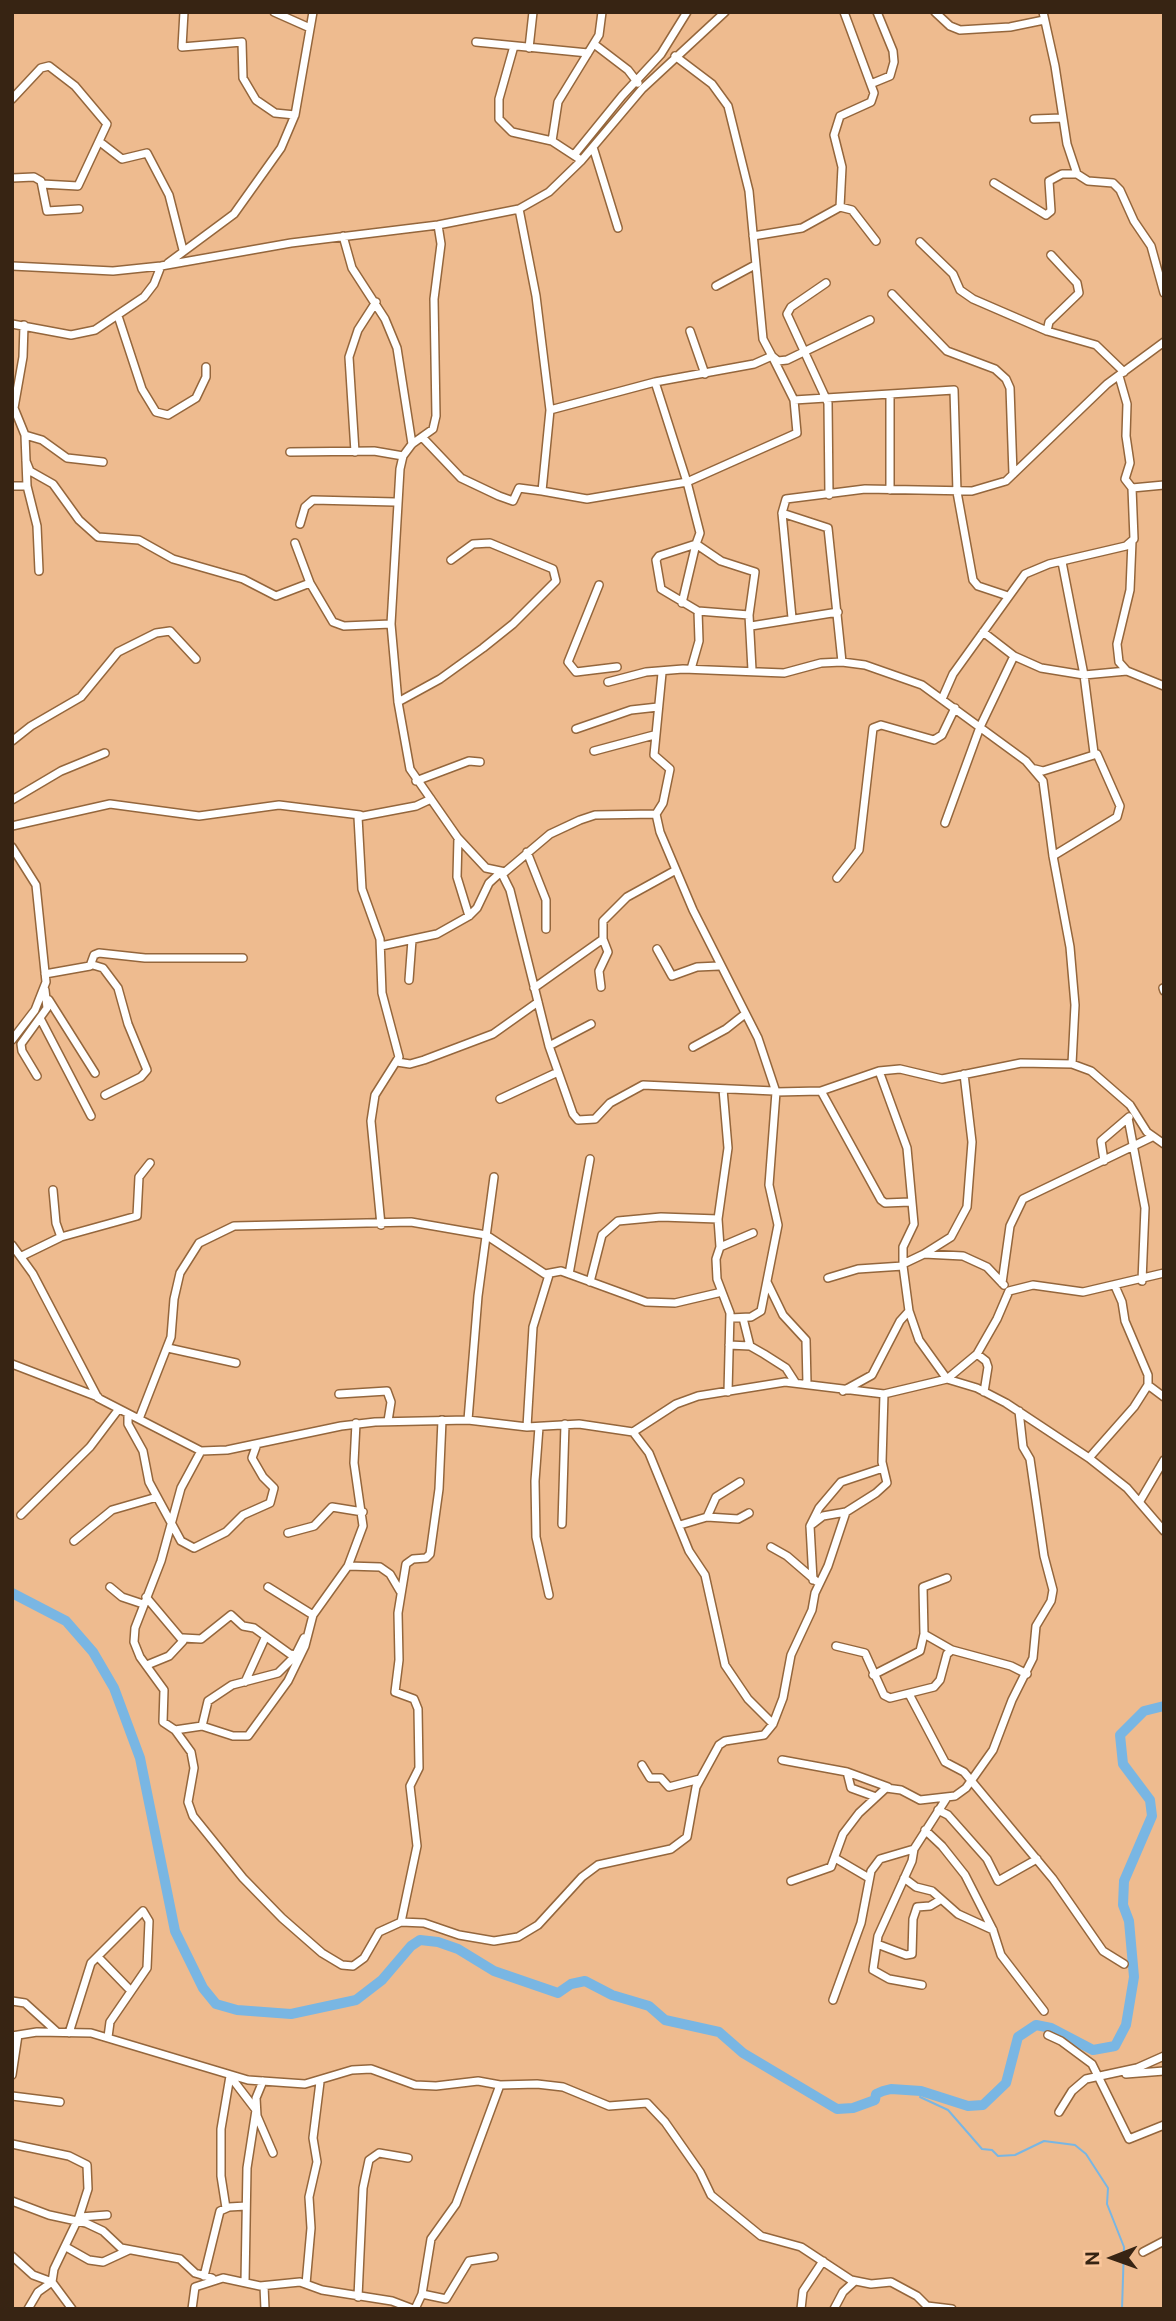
<!DOCTYPE html>
<html>
<head>
<meta charset="utf-8">
<style>
  body { margin:0 }
  #map { position:relative; width:1176px; height:2321px; overflow:hidden; background:#eebb8f; font-family:"Public Sans",sans-serif }
  canvas { display:block }
  .frame { position:absolute; inset:0; border:14px solid #372413; pointer-events:none }
  .north { position:absolute; left:1078px; top:2223px; width:70px; height:70px; -webkit-text-stroke:5px #fbc79c; paint-order:stroke; rotate:269deg; font-size:19px; font-weight:700; line-height:28px; text-align:center; color:#372413 }
  .north::after { content:''; display:block; margin:auto; width:24px; height:32px; background:#372413; clip-path:polygon(50% 0,100% 100%,50% 72%,0 100%) }
</style>
</head>
<body>
<div id="map">
<canvas width="1176" height="2321"></canvas>
<div class="frame"></div>
<div class="north">N</div>
</div>
<script>
const ctx = document.querySelector('canvas').getContext('2d');
ctx.lineJoin = 'round';
function shape(rows) {
  const path = new Path2D();
  for (const r of rows) {
    path.moveTo(r[0], r[1]);
    for (let i = 2; i < r.length; i += 2) path.lineTo(r[i], r[i + 1]);
  }
  return path;
}
function stroke(path, color, width, dash) {
  ctx.strokeStyle = color;
  ctx.lineWidth = width;
  ctx.lineCap = dash ? 'butt' : 'round';
  ctx.setLineDash(dash || []);
  ctx.stroke(path);
}
const stream = shape([
  [920,2097,948,2110,982,2149,992,2150,998,2156,1015,2155,1044,2141,1075,2145,1086,2154,1108,2188,1107,2204,1124,2247,1122,2309]
]);
const river = shape([
  [12,1593,66,1621,93,1652,114,1688,140,1758,175,1931,203,1988,216,2004,237,2010,291,2014,356,2000,382,1980,411,1946,420,1940,438,1942,458,1949,494,1971,558,1993,571,1984,585,1981,612,1995,649,2006,665,2020,719,2032,743,2053,837,2109,853,2108,875,2100,876,2094,883,2091,891,2089,921,2091,968,2106,983,2105,1006,2083,1018,2037,1036,2025,1051,2028,1093,2050,1115,2046,1126,2025,1134,1977,1129,1921,1123,1905,1124,1881,1152,1816,1150,1800,1123,1764,1120,1735,1144,1711,1164,1706]
]);
const minor = shape([
  [184,12,182,47,242,42,243,78,256,100,275,113,295,115],
  [274,12,310,28],
  [935,12,950,26,960,30,1010,27,1044,20],
  [1043,12,1055,66,1067,144,1077,174,1088,181,1113,183,1120,190,1134,221,1151,246,1164,293],
  [476,42,588,53],
  [594,44,628,70,638,83],
  [514,46,499,99,499,119,512,132,552,141,578,158],
  [529,48,533,12],
  [675,56,712,84,728,106,749,191,763,339,772,356,778,361,787,360,870,320],
  [873,83,890,76,894,62,893,51,877,12],
  [12,99,41,68,49,66,75,86,107,124,78,186,42,184],
  [1034,119,1062,118],
  [552,141,558,102,599,35,602,12],
  [100,142,122,159,147,153,169,195,183,250],
  [593,147,618,228],
  [574,155,622,96,661,54,687,12],
  [12,178,34,177,41,181,47,211,79,209],
  [994,183,1046,215,1051,211,1049,181,1062,174,1077,174],
  [840,207,842,167,834,135,840,116,871,102,874,93,844,12],
  [438,225,441,244,434,299,436,416,433,429,412,444,403,456,400,469,391,624,398,702,410,769,458,838,486,868,505,872,550,834,580,820,595,815,656,814,660,832,693,910,758,1038,776,1092,821,1091,879,1071,900,1069,942,1079,1021,1063,1072,1064,1091,1071,1130,1105,1147,1132,1164,1144],
  [343,236,352,268,385,319,397,348,412,444],
  [753,236,802,228,840,207,852,210,876,241],
  [920,242,953,274,960,290,973,299,1047,331,1096,345,1124,372],
  [168,263,234,214,281,148,295,115,313,12],
  [12,266,113,271,161,266,291,243,438,225,519,209,549,192,581,161,642,89,725,12],
  [826,283,791,307,787,314,828,403,829,495],
  [716,286,755,265],
  [892,294,947,351,995,369,1006,379,1010,388,1013,474],
  [118,316,142,389,156,412,168,415,196,398,206,377,206,367],
  [12,324,71,335,95,330,144,297,154,284,161,266],
  [24,325,23,357,14,408,25,435,27,486,37,526,39,571],
  [690,331,705,374],
  [1047,331,1049,322,1079,293,1077,283,1051,255],
  [655,382,687,482,700,533,696,544,659,556,656,560,661,589,698,611,699,641,691,669],
  [890,394,890,490],
  [794,400,954,390,957,492,973,580,978,586,1008,596],
  [25,435,42,440,67,458,103,462],
  [422,437,461,478,499,496,513,501,519,488,542,491,550,410,536,296,519,209],
  [290,452,374,451,403,456],
  [355,452,349,357,358,330,376,302],
  [26,461,30,471,53,484,79,520,98,537,139,540,173,559,243,579,276,596,310,583],
  [12,486,27,486],
  [1132,488,1164,485],
  [542,491,587,499,687,482,797,433,794,400,772,356,754,364,655,382,550,410],
  [782,513,828,528,842,662],
  [300,524,305,507,313,500,395,502],
  [295,543,310,583,333,622,344,626,391,624],
  [696,544,721,561,755,572,749,615,752,670],
  [1062,562,1084,675,1094,753],
  [599,585,568,662,576,672,617,667],
  [682,603,696,544],
  [698,611,749,615],
  [792,618,782,513,786,499,865,489,972,491,1006,481,1107,384,1164,342],
  [751,626,838,612],
  [983,632,1014,656,1041,668,1084,675,1127,671,1164,686],
  [1127,671,1119,662,1117,644,1130,590,1132,541],
  [608,682,646,672,683,669,784,673,821,663,842,662,865,665,922,685,1026,761,1043,781,1053,856,1070,947,1075,1005,1072,1064],
  [942,699,953,674,1025,574,1049,564,1126,546,1134,539,1132,488,1125,479,1130,463,1126,436,1127,404,1119,376],
  [398,702,440,679,483,648,513,624,556,581,553,569,490,543,473,544,451,560],
  [576,729,631,710,658,707],
  [12,741,31,726,81,697,118,652,156,633,170,631,196,659],
  [594,751,654,735],
  [1035,769,1043,771,1097,754,1120,806,1117,817,1053,856],
  [416,781,469,761,480,762],
  [12,800,61,771,105,753],
  [656,814,663,803,670,769,654,755,662,673],
  [945,823,980,727,1014,656],
  [12,826,110,804,199,816,279,805,360,815],
  [458,838,457,877,469,916],
  [12,847,36,885,46,982,35,1010,12,1040],
  [527,852,546,900,546,929],
  [837,878,859,850,873,728,881,725,934,740,942,735,955,708],
  [381,946,437,934,469,916,477,908,489,883,501,872,510,890,549,1046,573,1114,578,1120,595,1119,610,1103,643,1085,774,1091],
  [657,949,672,976,697,967,719,966],
  [93,965,103,968,118,988,128,1024,147,1070,141,1077,105,1095],
  [45,974,90,966,94,955,99,953,145,958,243,958],
  [409,980,412,940],
  [601,987,599,971,608,952,603,939],
  [534,988,603,939,603,921,627,897,676,870],
  [1163,988,1164,991],
  [49,1000,95,1073],
  [40,1018,91,1116],
  [549,1046,591,1024],
  [693,1047,726,1029,745,1014],
  [397,1062,410,1064,424,1060,493,1034,538,1002],
  [879,1071,907,1148,914,1224,903,1247,903,1266,909,1311,919,1340,947,1379,977,1354,997,1319,1009,1291,1033,1285,1083,1292,1164,1273],
  [37,1076,22,1051,21,1044,47,1008,45,990],
  [821,1091,881,1200,885,1203,910,1202],
  [500,1099,558,1072],
  [1128,1118,1145,1208,1142,1281],
  [1104,1161,1101,1141,1129,1117],
  [53,1190,56,1223,61,1237],
  [381,1225,371,1121,375,1095,399,1057,382,993,380,939,362,889,358,817,416,806,431,799],
  [12,1245,33,1274,98,1398,201,1451,227,1450,341,1426,375,1422,468,1420,527,1427,579,1424,633,1432,676,1404,698,1396,785,1382,884,1394,947,1379,977,1388,1006,1403,1089,1458,1127,1488,1164,1531],
  [720,1247,718,1219,728,1148,723,1089],
  [924,1254,951,1237,967,1207,972,1142,964,1074],
  [22,1256,61,1237,137,1216,139,1177,150,1163],
  [903,1264,924,1254,963,1256,987,1267,1004,1285],
  [569,1274,590,1159],
  [828,1278,858,1269,903,1266],
  [590,1282,602,1235,618,1221,661,1217,718,1219],
  [767,1282,783,1315,806,1340,807,1384],
  [1002,1283,1010,1226,1023,1199,1152,1137],
  [730,1318,751,1317,761,1311,778,1225,769,1185,776,1092],
  [743,1318,750,1346],
  [729,1345,750,1346,764,1354,786,1368,795,1382],
  [168,1348,236,1363],
  [977,1354,986,1361,988,1367,984,1392],
  [12,1364,98,1397],
  [1148,1385,1164,1397],
  [843,1391,872,1375,900,1321,909,1311],
  [728,1392,730,1313,717,1279,716,1259,720,1247,753,1233],
  [339,1394,387,1391,391,1402,388,1421],
  [128,1414,128,1424,143,1451,149,1482,181,1541,194,1548,226,1532,243,1515,270,1503,274,1488,263,1477,252,1458,257,1444],
  [139,1419,171,1337,174,1299,180,1273,199,1243,234,1226,411,1222,486,1235,545,1274,561,1271,646,1302,675,1303,722,1292],
  [468,1420,478,1296,494,1177],
  [527,1427,533,1327,549,1275],
  [539,1427,535,1481,536,1537,549,1595],
  [633,1432,649,1453,689,1551,705,1575,725,1665,748,1699,773,1724],
  [201,1451,181,1488,161,1561,135,1628,134,1642,140,1657,164,1690,163,1722,175,1730,191,1752,194,1768,188,1802,193,1816,243,1878,282,1918,322,1953,342,1965,353,1966,364,1958,379,1932,401,1922,424,1923,459,1935,494,1941,518,1937,538,1925,582,1877,598,1865,671,1849,687,1837,696,1787,719,1745,725,1741,764,1735,773,1724,783,1698,791,1655,812,1610,815,1593,828,1566,846,1512,876,1493,887,1483,882,1462,884,1394],
  [1089,1458,1134,1407,1148,1385,1148,1375,1125,1321,1122,1302,1115,1286],
  [1140,1501,1164,1460],
  [21,1515,90,1447,118,1410],
  [707,1517,738,1519,749,1513],
  [562,1524,565,1424],
  [680,1525,707,1517,716,1497,740,1482],
  [810,1526,819,1508,841,1482,883,1468],
  [288,1533,314,1526,332,1507,363,1512],
  [74,1541,112,1510,157,1497],
  [771,1547,787,1556,816,1581],
  [348,1566,380,1567,390,1574,400,1591],
  [947,1578,923,1587,924,1634,952,1650,1011,1666,1027,1674],
  [813,1580,810,1526,823,1516,846,1512],
  [110,1587,122,1597,143,1604],
  [268,1587,313,1615],
  [146,1597,183,1641,169,1656,147,1665],
  [183,1638,201,1639,231,1615,243,1626,254,1628,290,1654,299,1656],
  [836,1646,865,1653,884,1695,890,1698,934,1687,940,1680,947,1654,952,1650],
  [873,1675,920,1651,924,1634],
  [245,1682,265,1638],
  [909,1694,945,1762,964,1772,1053,1879,1103,1951,1124,1964],
  [202,1726,208,1701,232,1685,278,1673,295,1656,304,1638],
  [175,1730,202,1726,233,1736,248,1736,288,1681,305,1646,313,1615,348,1566,363,1526,354,1463,356,1423],
  [782,1760,847,1772,888,1787],
  [642,1765,650,1778,661,1778,669,1787,700,1779],
  [847,1772,851,1788,876,1797],
  [938,1810,948,1815,987,1859,998,1881,1037,1859],
  [925,1830,942,1846,965,1875,993,1930,1001,1955,1044,2011],
  [835,1858,869,1878],
  [904,1878,916,1887,932,1891,958,1914,993,1930],
  [791,1881,831,1867,843,1834,859,1813,886,1788,901,1790,920,1800,955,1796,966,1788,993,1750,1012,1700,1033,1658,1036,1626,1051,1601,1053,1590,1044,1556,1030,1459,1023,1447,1019,1411],
  [401,1922,417,1846,410,1786,419,1768,418,1709,414,1699,395,1692,399,1660,398,1613,406,1564,413,1559,426,1558,430,1554,439,1489,442,1420],
  [877,1944,906,1955,912,1954,913,1919,917,1907,930,1906,940,1900],
  [98,1957,131,1991],
  [922,1985,889,1979,873,1970,878,1936,912,1861,914,1849,946,1799],
  [833,2000,861,1923,871,1871,880,1859,914,1849],
  [12,2001,25,2003,57,2032],
  [69,2033,91,1963,143,1911,149,1921,147,1968,110,2022,108,2037],
  [1048,2035,1061,2041,1092,2064,1129,2139,1164,2125],
  [12,2036,37,2032,91,2033,248,2080,305,2084,352,2070,371,2069,415,2085,436,2086,478,2081,500,2085,537,2084,563,2087,609,2106,647,2103,665,2122,700,2172,711,2195,761,2236,801,2247,851,2280,871,2284,891,2282,917,2296,927,2306,952,2309],
  [1126,2074,1164,2071],
  [12,2075,18,2035],
  [230,2076,256,2110,247,2168,245,2282],
  [263,2081,256,2098,257,2116,273,2153],
  [12,2096,60,2102],
  [1059,2112,1072,2091,1086,2079,1137,2068,1164,2056],
  [12,2144,69,2156,87,2165,88,2189,79,2217,54,2269,52,2282,38,2292,28,2309],
  [12,2201,49,2215,86,2223,103,2231,121,2248,180,2259,195,2273,212,2278],
  [226,2208,221,2176,221,2129,230,2076],
  [80,2217,107,2215],
  [66,2247,89,2260,103,2262,129,2250],
  [1143,2252,1164,2241],
  [12,2256,33,2275,52,2282,72,2309],
  [204,2276,220,2211,229,2207,246,2206],
  [306,2284,311,2228,309,2197,317,2162,313,2138,320,2082],
  [264,2286,265,2309],
  [422,2294,446,2299,469,2261,494,2257],
  [358,2297,363,2188,369,2160,379,2153,408,2158],
  [192,2309,195,2287,223,2278,260,2286,300,2282,322,2290,392,2301,413,2309],
  [415,2309,422,2294,431,2239,456,2204,500,2085],
  [801,2309,803,2291,823,2261],
  [834,2309,843,2292,855,2281]
]);
stroke(stream, '#79b6e3', 2);
stroke(river, '#79b6e3', 10);
stroke(minor, '#94663c', 10);
stroke(minor, '#fff', 7);
</script>
</body>
</html>
